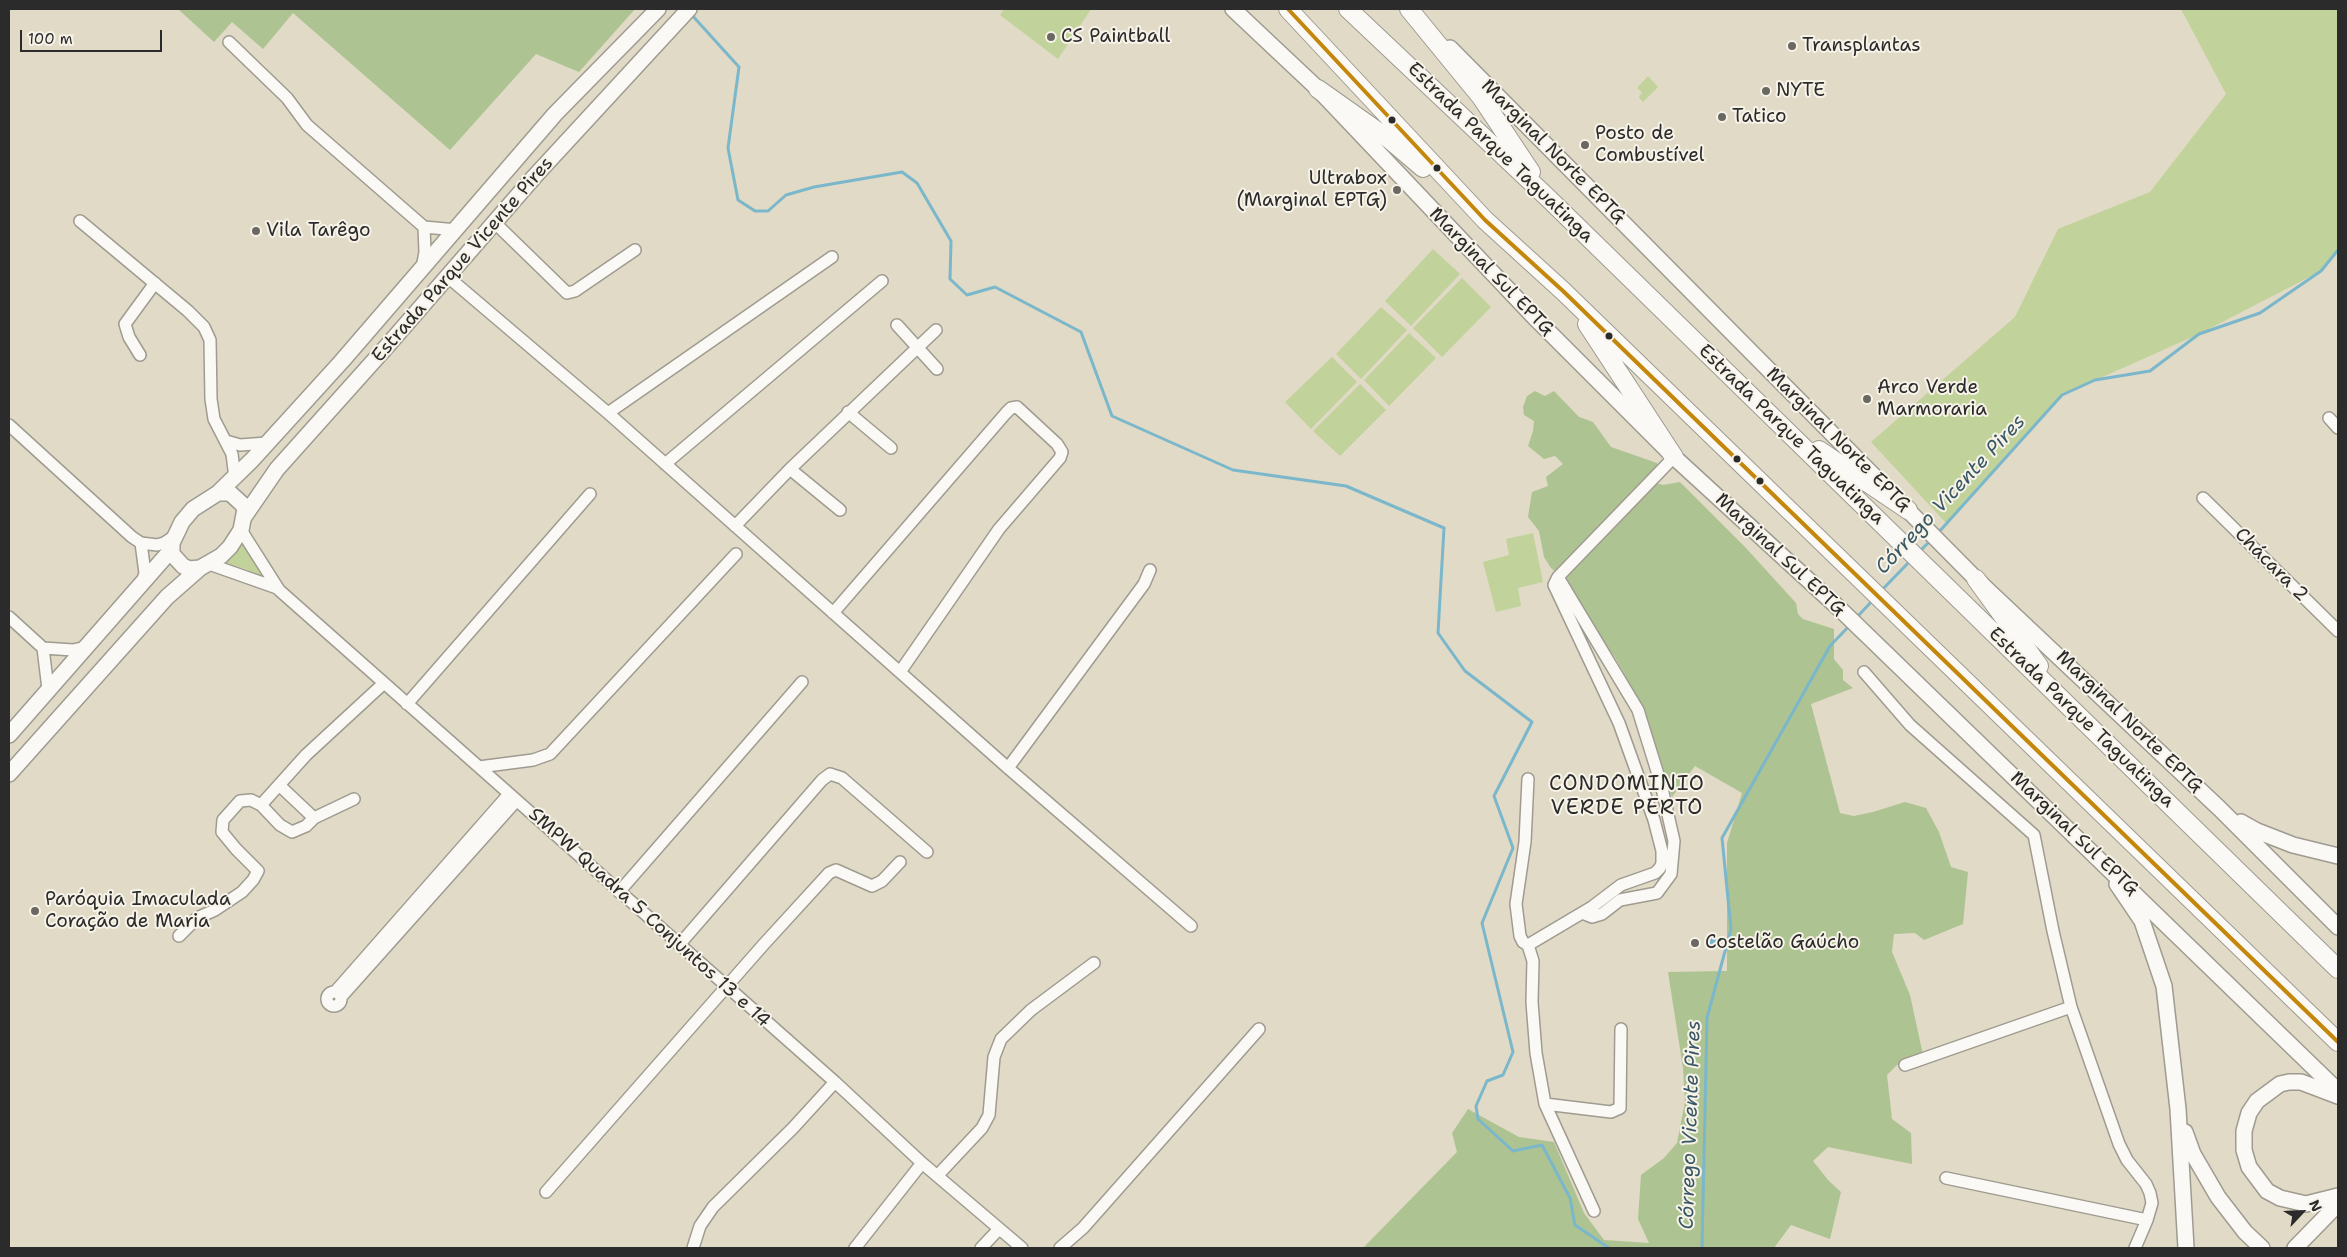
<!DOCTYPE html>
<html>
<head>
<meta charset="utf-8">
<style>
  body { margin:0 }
  #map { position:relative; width:2347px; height:1257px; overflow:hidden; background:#e0dac6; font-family:"Shantell Sans",sans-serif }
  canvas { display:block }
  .frame { position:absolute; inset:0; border:10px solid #2b2b2b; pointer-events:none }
  .north { position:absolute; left:2277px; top:1187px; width:50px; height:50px; -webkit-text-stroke:4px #f7f3e8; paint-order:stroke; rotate:65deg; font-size:14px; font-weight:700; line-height:20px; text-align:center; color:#2b2b2b }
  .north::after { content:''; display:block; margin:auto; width:18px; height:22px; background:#2b2b2b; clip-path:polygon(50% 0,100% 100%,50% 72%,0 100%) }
  .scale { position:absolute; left:20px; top:30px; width:142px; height:22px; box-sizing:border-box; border:2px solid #2b2b2b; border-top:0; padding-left:6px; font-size:15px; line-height:18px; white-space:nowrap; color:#2b2b2b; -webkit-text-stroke:4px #f7f3e8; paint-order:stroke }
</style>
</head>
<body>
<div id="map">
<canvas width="2347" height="1257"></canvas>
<div class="frame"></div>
<div class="north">N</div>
<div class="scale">100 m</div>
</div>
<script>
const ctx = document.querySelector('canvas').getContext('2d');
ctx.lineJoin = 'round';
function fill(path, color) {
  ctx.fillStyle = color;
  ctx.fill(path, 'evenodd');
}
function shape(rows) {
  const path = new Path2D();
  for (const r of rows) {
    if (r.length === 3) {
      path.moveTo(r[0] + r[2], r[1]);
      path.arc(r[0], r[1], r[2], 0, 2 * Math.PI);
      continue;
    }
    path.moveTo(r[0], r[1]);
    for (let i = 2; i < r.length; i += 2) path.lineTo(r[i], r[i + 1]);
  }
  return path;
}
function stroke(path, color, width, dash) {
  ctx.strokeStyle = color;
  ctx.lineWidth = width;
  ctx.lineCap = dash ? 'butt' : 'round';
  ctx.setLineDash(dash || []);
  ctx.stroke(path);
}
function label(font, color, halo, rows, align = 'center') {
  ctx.font = font + ' "Shantell Sans",sans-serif';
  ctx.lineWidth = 4;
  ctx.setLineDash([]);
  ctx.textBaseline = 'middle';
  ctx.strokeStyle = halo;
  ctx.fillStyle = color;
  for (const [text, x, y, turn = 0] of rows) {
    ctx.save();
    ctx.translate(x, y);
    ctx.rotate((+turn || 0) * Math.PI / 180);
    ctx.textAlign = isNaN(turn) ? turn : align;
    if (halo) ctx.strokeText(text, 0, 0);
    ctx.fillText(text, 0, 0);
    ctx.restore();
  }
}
const green = shape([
  [1004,9,1091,9,1058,59,1000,15],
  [2181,9,2338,9,2338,250,2321,271,2199,334,2062,395,1947,524,1871,442,2015,317,2058,229,2150,192,2226,94],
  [1648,76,1658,87,1643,102,1639,97,1642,92,1637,88],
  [1433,249,1460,274,1411,326,1385,301],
  [1462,278,1491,307,1442,357,1413,328],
  [1381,307,1407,330,1361,379,1336,354],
  [1409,333,1436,358,1389,406,1364,380],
  [1332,357,1357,382,1311,429,1285,402],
  [1360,384,1386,410,1340,456,1313,431],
  [1533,533,1543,582,1518,588,1521,606,1496,612,1483,562,1509,555,1506,539],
  [246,539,272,583,246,569,225,563,238,551]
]);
const forest = shape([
  [178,9,635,9,579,72,536,54,450,150,293,13,263,49,232,22,214,42],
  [1535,391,1545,396,1554,391,1579,417,1593,422,1611,447,1657,463,1656,483,1663,485,1680,482,1745,547,1796,603,1798,614,1803,619,1834,629,1834,659,1843,670,1843,680,1853,688,1811,704,1840,813,1854,816,1873,812,1905,802,1926,808,1939,832,1951,867,1968,872,1963,924,1924,940,1915,933,1894,934,1892,952,1910,995,1923,1055,1897,1065,1887,1075,1892,1119,1911,1133,1912,1164,1828,1147,1813,1161,1828,1180,1841,1192,1830,1239,1791,1225,1774,1248,1363,1248,1457,1152,1452,1133,1468,1109,1519,1137,1554,1142,1584,1213,1604,1240,1649,1243,1638,1219,1641,1175,1664,1158,1677,1143,1685,1102,1683,1068,1668,972,1727,971,1727,843,1742,793,1695,766,1672,797,1644,709,1616,659,1574,600,1568,582,1551,568,1544,557,1539,531,1528,517,1532,492,1548,486,1546,477,1563,464,1555,456,1544,459,1528,446,1533,431,1534,421,1524,415,1523,407,1527,396]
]);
const water = shape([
  [1709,935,1716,935,1718,948,1710,949]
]);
const stream = shape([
  [690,13,739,67,728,148,738,200,755,211,768,211,786,195,814,187,902,172,917,183,951,241,950,279,967,295,995,287,1081,332,1112,416,1233,470,1346,486,1444,528,1438,633,1465,671,1532,722,1494,796,1513,848,1482,923,1513,1052,1503,1075,1487,1081,1476,1106,1478,1119,1513,1151,1542,1145,1570,1198,1575,1225,1609,1248],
  [1938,533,2062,395,2095,380,2150,371,2199,334,2260,313,2321,271,2338,250],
  [1919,552,1932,539],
  [1880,592,1911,560],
  [1857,617,1873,600],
  [1702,1248,1707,1018,1731,929,1722,838,1830,646,1851,624]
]);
const minor = shape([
  [229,42,287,98,307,125,424,227,457,230],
  [80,221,188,311,204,327,210,340,211,399,214,419,232,454,235,478],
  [495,223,567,293,575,291,635,250],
  [422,268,425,252,424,227],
  [448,277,608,413,1008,768,1191,926],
  [897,325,937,369],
  [140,355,129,337,125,324,155,283],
  [848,412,891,448],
  [608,413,832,257],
  [2329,418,2338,428],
  [9,425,132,537,141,543,157,545,164,543,176,535],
  [226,441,240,445,267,443],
  [665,464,882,281],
  [790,469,840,510],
  [2203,498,2338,631],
  [735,526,790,469,936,330],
  [241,530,279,590,835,1082,922,1163,1022,1248],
  [141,543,145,573,142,583],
  [209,564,277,588],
  [1558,577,1638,710,1661,784,1674,841,1671,874,1657,893,1620,900,1602,914,1592,917,1582,913],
  [833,613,1006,413,1011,408,1017,407,1057,444,1062,452,1060,458,999,529,900,672],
  [9,617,43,648,48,689],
  [43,648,73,650,86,647],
  [1864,672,1910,725,2034,835,2053,931,2071,1007,2119,1144,2127,1160,2146,1184,2150,1193,2152,1203,2147,1220],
  [407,704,590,494],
  [479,767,533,760,550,754,736,554],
  [1008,768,1144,584,1150,570],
  [1528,779,1525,842,1516,904,1520,936,1523,942,1528,945,1592,907,1621,885,1655,873,1660,868,1662,863,1662,851,1654,820,1619,723,1554,585,1558,577,1674,457],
  [279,785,314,818],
  [261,805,306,755,383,684],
  [619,892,802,682],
  [179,936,197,918,215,910,242,892,253,880,258,871,236,849,222,832,223,820,240,801,251,800,261,805,280,825,292,832,306,826,314,818,354,799],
  [679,945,822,780,830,774,842,778,927,852],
  [1528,945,1533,961,1532,1002,1536,1053,1545,1104,1594,1211],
  [334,999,7],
  [335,992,509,794],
  [341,997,516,801],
  [1905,1065,2071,1007],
  [1545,1104,1611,1112,1620,1108,1621,1029],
  [938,1175,982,1128,989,1115,994,1057,1001,1039,1031,1010,1094,963],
  [1946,1178,2147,1220,2135,1248],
  [546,1192,764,944,829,873,836,870,872,886,882,881,900,862],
  [693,1248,700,1226,713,1207,793,1128,835,1082],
  [855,1248,922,1163],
  [981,1248,999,1229],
  [1060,1248,1083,1228,1259,1029]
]);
const major = shape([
  [1233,9,1318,89,1538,321,1674,457,1842,611,2338,1091],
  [1450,48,1976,579,2220,809,2338,927],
  [218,493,252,460,342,361,555,114,658,9],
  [218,493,230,493,242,504,245,509,241,530,230,547,221,556,200,568,189,569,183,566,172,554,172,543,182,522,193,509,218,493],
  [244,517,277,469,388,345,534,177,689,9],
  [9,735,172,549],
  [9,774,167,597,200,568],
  [2241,822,2257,831,2293,845,2338,856],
  [2117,884,2142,921,2164,986,2178,1109,2186,1248],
  [2338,1096,2301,1082,2289,1082,2280,1084,2257,1101,2249,1113,2244,1131,2244,1150,2249,1167,2267,1191,2280,1198,2306,1204,2338,1196],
  [2185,1132,2193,1154,2218,1197,2245,1232,2262,1248],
  [2295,1248,2338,1204]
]);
const highway = shape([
  [1288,9,1485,220,1563,291,2338,1042],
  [1348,9,1548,198,2338,969],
  [1409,9,1481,97,1531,172],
  [1318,89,1390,140,1423,168],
  [1587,324,1674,457],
  [1819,450,1908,510],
  [1976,579,2039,666]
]);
const bus1 = shape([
  [1288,9,1485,220,1563,291,2338,1042]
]);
const markers = [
  [1051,37,5,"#6a6861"],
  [1792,46,5,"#6a6861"],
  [1766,91,5,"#6a6861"],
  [1722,117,5,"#6a6861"],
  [1392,120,4.5,"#2b2b2b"],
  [1585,145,5,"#6a6861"],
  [1437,168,4.5,"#2b2b2b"],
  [1397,190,5,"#6a6861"],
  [256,231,5,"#6a6861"],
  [1609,336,4.5,"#2b2b2b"],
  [1867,399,5,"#6a6861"],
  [1737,459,4.5,"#2b2b2b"],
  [1760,481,4.5,"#2b2b2b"],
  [35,911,5,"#6a6861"],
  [1695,943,5,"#6a6861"]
];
const poiNames = [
  ["CS Paintball",1061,37],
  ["Transplantas",1802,46],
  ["NYTE",1776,91],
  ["Tatico",1732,117],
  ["Posto de",1595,134],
  ["Combustível",1595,156],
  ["Ultrabox",1387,179,"right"],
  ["(Marginal EPTG)",1387,201,"right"],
  ["Vila Tarêgo",266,231],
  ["Arco Verde",1877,388],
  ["Marmoraria",1877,410],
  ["Paróquia Imaculada",45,900],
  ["Coração de Maria",45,922],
  ["Costelão Gaúcho",1705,943]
];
const streetNames = [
  ["Marginal Norte EPTG",1553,152,45],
  ["Estrada Parque Taguatinga",1500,153,44],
  ["Estrada Parque Vicente Pires",463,260,-49],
  ["Marginal Sul EPTG",1491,272,46],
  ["Estrada Parque Taguatinga",1791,435,44],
  ["Marginal Norte EPTG",1838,440,45],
  ["Marginal Sul EPTG",1780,555,43],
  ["Chácara 2",2271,565,45],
  ["Estrada Parque Taguatinga",2081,718,44],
  ["Marginal Norte EPTG",2129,722,44],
  ["Marginal Sul EPTG",2074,834,44],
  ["SMPW Quadra 5 Conjuntos 13 e 14",649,918,42]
];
const waterNames = [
  ["Córrego Vicente Pires",1951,495,-47],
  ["Córrego Vicente Pires",1691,1125,-88]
];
const quarterNames = [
  ["CONDOMINIO",1627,785],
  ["VERDE PERTO",1627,809]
];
fill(green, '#c1d29a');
fill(forest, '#aec392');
fill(water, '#7bb7cb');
stroke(stream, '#7bb7cb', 3);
stroke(minor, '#9f9b90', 14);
stroke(major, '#9f9b90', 18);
stroke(highway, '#9f9b90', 20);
stroke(minor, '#faf9f6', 11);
stroke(major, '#faf9f6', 15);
stroke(highway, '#faf9f6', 18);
stroke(bus1, '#c4870b', 4);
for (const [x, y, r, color] of markers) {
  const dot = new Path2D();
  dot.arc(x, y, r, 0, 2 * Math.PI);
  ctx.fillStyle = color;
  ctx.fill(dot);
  stroke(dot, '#f7f3e8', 2);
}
label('19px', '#2b2b2b', '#f7f3e8', poiNames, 'left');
label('19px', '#2b2b2b', '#f7f3e8', streetNames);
label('italic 20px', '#385764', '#f7f3e8', waterNames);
ctx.letterSpacing = '1px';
label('21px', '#2b2b2b', '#f7f3e8', quarterNames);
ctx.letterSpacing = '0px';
</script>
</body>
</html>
